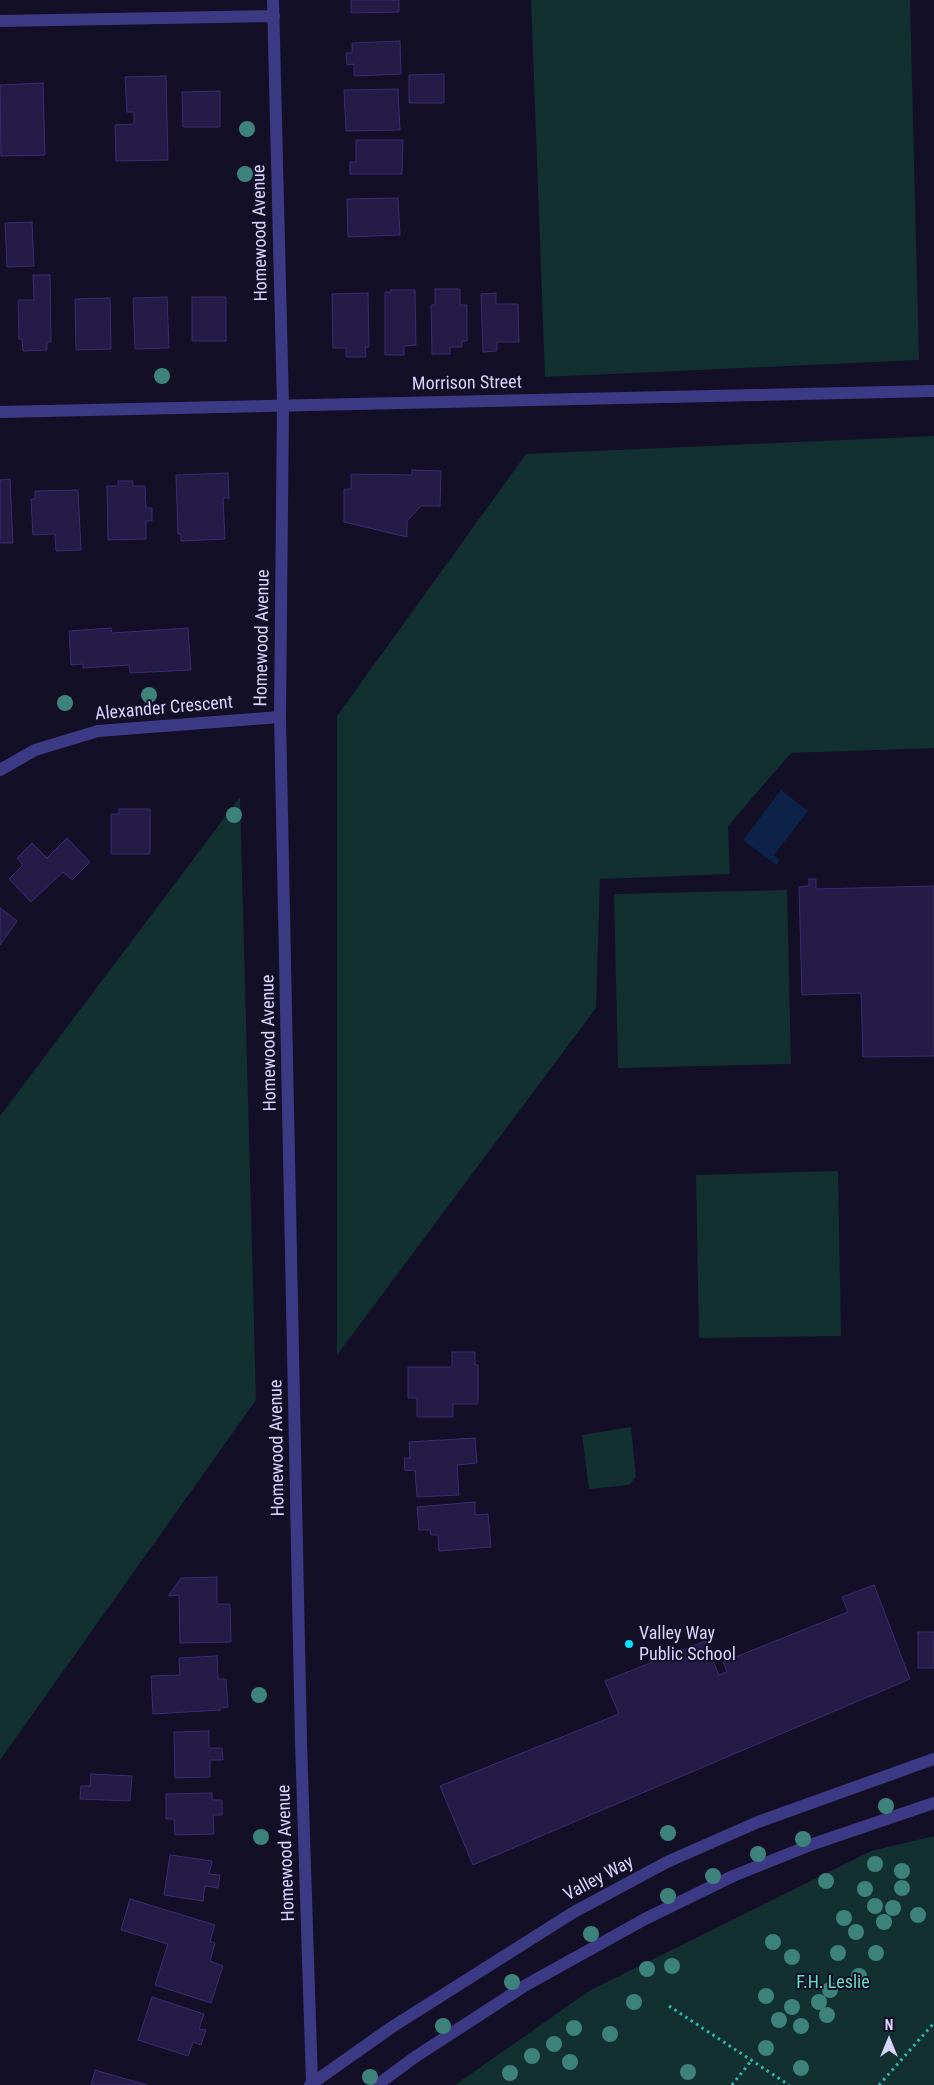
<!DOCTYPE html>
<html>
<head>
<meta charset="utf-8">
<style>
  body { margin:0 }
  #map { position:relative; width:934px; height:2085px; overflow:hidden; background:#130f26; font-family:"Roboto Condensed",sans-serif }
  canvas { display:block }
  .north { position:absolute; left:864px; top:2015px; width:50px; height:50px; -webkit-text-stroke:4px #130f26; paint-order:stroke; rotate:0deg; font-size:14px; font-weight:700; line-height:20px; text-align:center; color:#d9d4ff }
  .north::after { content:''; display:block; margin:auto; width:18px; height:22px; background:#d9d4ff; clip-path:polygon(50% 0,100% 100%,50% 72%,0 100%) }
</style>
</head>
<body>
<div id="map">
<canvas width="934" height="2085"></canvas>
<div class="north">N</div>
</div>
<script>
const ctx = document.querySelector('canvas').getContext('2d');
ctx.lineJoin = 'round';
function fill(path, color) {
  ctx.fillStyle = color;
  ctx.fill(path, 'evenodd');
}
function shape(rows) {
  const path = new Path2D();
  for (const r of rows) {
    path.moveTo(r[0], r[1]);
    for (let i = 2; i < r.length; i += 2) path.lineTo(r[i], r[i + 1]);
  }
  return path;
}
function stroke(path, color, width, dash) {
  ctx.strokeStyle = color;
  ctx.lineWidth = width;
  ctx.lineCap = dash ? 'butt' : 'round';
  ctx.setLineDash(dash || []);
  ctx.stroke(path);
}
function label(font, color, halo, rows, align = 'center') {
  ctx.font = font + ' "Roboto Condensed",sans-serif';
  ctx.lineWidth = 4;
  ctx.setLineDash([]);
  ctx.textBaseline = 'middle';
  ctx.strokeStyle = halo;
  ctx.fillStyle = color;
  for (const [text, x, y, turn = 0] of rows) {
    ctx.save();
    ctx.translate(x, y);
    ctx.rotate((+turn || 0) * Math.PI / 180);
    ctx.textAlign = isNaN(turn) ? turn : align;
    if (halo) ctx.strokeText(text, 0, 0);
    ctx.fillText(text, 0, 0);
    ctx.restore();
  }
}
const green = shape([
  [531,0,910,0,919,360,545,377],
  [934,436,934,748,791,753,728,826,730,874,600,879,596,1008,337,1355,337,716,526,454],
  [240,797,256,1400,0,1760,0,1116],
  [787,890,791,1064,618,1068,614,894],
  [838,1171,841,1336,699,1338,696,1175],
  [631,1427,636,1477,629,1485,589,1489,582,1435],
  [934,1836,934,2085,455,2085,589,1991,871,1851]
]);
const water = shape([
  [781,790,808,811,774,855,780,860,776,865,743,840]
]);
const building = shape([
  [351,0,399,0,399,12,351,13,351,0],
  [400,41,401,74,354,76,354,64,347,65,346,53,352,53,352,43,400,41],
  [444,74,444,103,409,103,409,75,444,74],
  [166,76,168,160,116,161,115,125,134,124,134,112,127,112,125,77,166,76],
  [43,83,45,155,1,156,0,85,43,83],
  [398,89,400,130,346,131,344,90,398,89],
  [220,91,220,127,183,127,182,92,220,91],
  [356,140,403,140,402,174,350,174,350,162,356,162,356,140],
  [398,198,400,235,348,237,347,199,398,198],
  [32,222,34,266,7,267,5,223,32,222],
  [33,275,50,275,51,342,47,342,47,350,23,351,22,339,19,339,18,300,34,300,33,275],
  [435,289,460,289,460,305,467,305,467,341,462,341,462,347,450,347,450,354,432,354,431,305,435,305,435,289],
  [391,290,415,290,416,345,404,346,404,355,385,355,385,292,391,292,391,290],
  [368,293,369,347,365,347,366,357,346,357,346,348,333,348,332,294,368,293],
  [496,293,496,304,518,304,519,342,497,342,497,351,483,352,481,294,496,293],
  [167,297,169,348,135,349,133,298,167,297],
  [192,297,226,297,226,341,192,341,192,297],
  [110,298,111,349,76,350,75,299,110,298],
  [412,470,441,471,440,506,421,506,407,521,407,537,344,522,344,489,351,489,351,474,412,475,412,470],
  [228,473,229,498,223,498,225,539,181,541,181,534,178,534,176,475,228,473],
  [10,479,13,543,0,543,0,480,10,479],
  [118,481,133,481,133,486,145,486,146,508,152,508,152,521,146,521,146,539,108,540,107,486,118,486,118,481],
  [78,490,81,550,56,551,55,534,33,535,31,499,35,499,35,491,78,490],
  [111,628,112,633,188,628,191,670,130,673,129,665,83,668,83,664,71,665,69,631,111,628],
  [119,809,150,809,150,854,111,854,111,814,119,814,119,809],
  [67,838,90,862,72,880,63,872,31,902,9,879,23,865,17,858,32,843,47,858,67,838],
  [809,879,816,879,816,889,934,886,934,1056,863,1057,861,993,802,995,799,887,809,886,809,879],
  [0,908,17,921,0,945,0,908],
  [452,1352,475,1352,475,1365,478,1365,478,1404,453,1404,453,1417,417,1417,417,1398,408,1398,408,1367,452,1367,452,1352],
  [475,1438,477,1463,457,1465,459,1495,417,1497,415,1470,405,1471,404,1458,410,1458,409,1442,475,1438],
  [475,1502,475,1515,488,1514,491,1547,439,1551,438,1535,431,1535,430,1530,419,1530,417,1507,475,1502],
  [217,1577,217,1604,230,1604,231,1642,180,1643,179,1595,168,1596,181,1578,217,1577],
  [874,1585,910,1679,473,1865,440,1786,619,1714,605,1681,705,1641,719,1675,727,1672,723,1662,848,1612,842,1597,874,1585],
  [918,1632,934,1632,934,1668,918,1668,918,1632],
  [217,1656,218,1679,226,1679,228,1707,220,1708,220,1710,153,1714,151,1676,180,1675,179,1658,217,1656],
  [209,1731,209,1748,222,1748,223,1760,210,1760,210,1777,175,1778,174,1732,209,1731],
  [91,1774,132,1776,130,1801,80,1799,81,1786,90,1786,91,1774],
  [212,1793,212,1800,222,1800,222,1815,213,1815,214,1834,175,1835,174,1819,166,1819,166,1794,212,1793],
  [170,1855,212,1861,209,1874,220,1875,218,1888,205,1886,203,1901,164,1895,170,1855],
  [130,1899,215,1925,210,1941,215,1943,210,1961,223,1966,211,2003,155,1985,168,1944,121,1930,130,1899],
  [152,1997,204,2014,199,2029,206,2030,201,2045,193,2042,188,2056,138,2040,152,1997],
  [95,2070,147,2085,91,2085,95,2070]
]);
const path = shape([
  [669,2006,789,2085],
  [732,2085,751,2061],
  [879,2085,934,2023]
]);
const minor = shape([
  [273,0,283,405,280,717,301,1742,312,2083,314,2085],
  [0,21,274,16],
  [0,770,35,750,98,731,280,717]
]);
const tertiary = shape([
  [0,412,934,391],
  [310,2085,392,2027,574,1912,667,1862,758,1822,934,1759],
  [377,2085,415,2057,526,1985,645,1919,733,1876,813,1844,934,1803]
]);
const trees = [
  [247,129],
  [245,174],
  [162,376],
  [149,695],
  [65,703],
  [234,815],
  [259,1695],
  [886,1806],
  [668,1833],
  [261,1837],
  [803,1839],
  [758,1854],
  [875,1864],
  [902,1871],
  [713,1876],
  [826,1881],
  [902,1888],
  [865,1889],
  [668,1896],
  [875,1906],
  [893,1908],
  [918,1915],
  [844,1918],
  [884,1922],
  [856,1932],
  [591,1934],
  [773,1942],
  [838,1953],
  [876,1953],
  [792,1957],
  [672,1966],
  [647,1969],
  [859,1976],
  [512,1982],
  [830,1990],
  [766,1996],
  [634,2002],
  [819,2002],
  [792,2007],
  [827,2015],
  [779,2020],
  [443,2026],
  [801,2026],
  [574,2028],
  [610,2034],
  [554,2044],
  [766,2048],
  [532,2056],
  [570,2062],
  [801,2068],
  [688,2072],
  [510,2073],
  [370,2077]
];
const markers = [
  [629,1644,5,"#00e5ff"]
];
const streetNames = [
  ["Homewood Avenue",261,233,-91],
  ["Morrison Street",467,384,-1],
  ["Homewood Avenue",263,638,-89],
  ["Alexander Crescent",164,709,-5],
  ["Homewood Avenue",270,1043,-91],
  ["Homewood Avenue",278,1448,-91],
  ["Homewood Avenue",287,1853,-92],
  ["Valley Way",599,1879,-28]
];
const poiNames = [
  ["Valley Way",639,1634],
  ["Public School",639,1655]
];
const parkNames = [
  ["F.H. Leslie",833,1983]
];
fill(green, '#12302f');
fill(water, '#0c2248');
fill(building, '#241b47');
stroke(building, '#3b2d73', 1);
stroke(path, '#2fb8b0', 3, [2.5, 4]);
stroke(minor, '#3d3a85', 12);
stroke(tertiary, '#3d3a85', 12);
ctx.fillStyle = '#3d827b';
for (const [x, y] of trees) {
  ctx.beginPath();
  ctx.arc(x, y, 8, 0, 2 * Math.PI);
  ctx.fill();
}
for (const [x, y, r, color] of markers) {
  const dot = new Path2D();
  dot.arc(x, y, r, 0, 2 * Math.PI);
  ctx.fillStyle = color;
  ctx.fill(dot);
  stroke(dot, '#130f26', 2);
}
label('18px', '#d9d4ff', '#130f26', streetNames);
label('18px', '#d9d4ff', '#130f26', poiNames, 'left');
label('18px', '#5fe0c0', '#130f26', parkNames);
</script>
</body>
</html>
